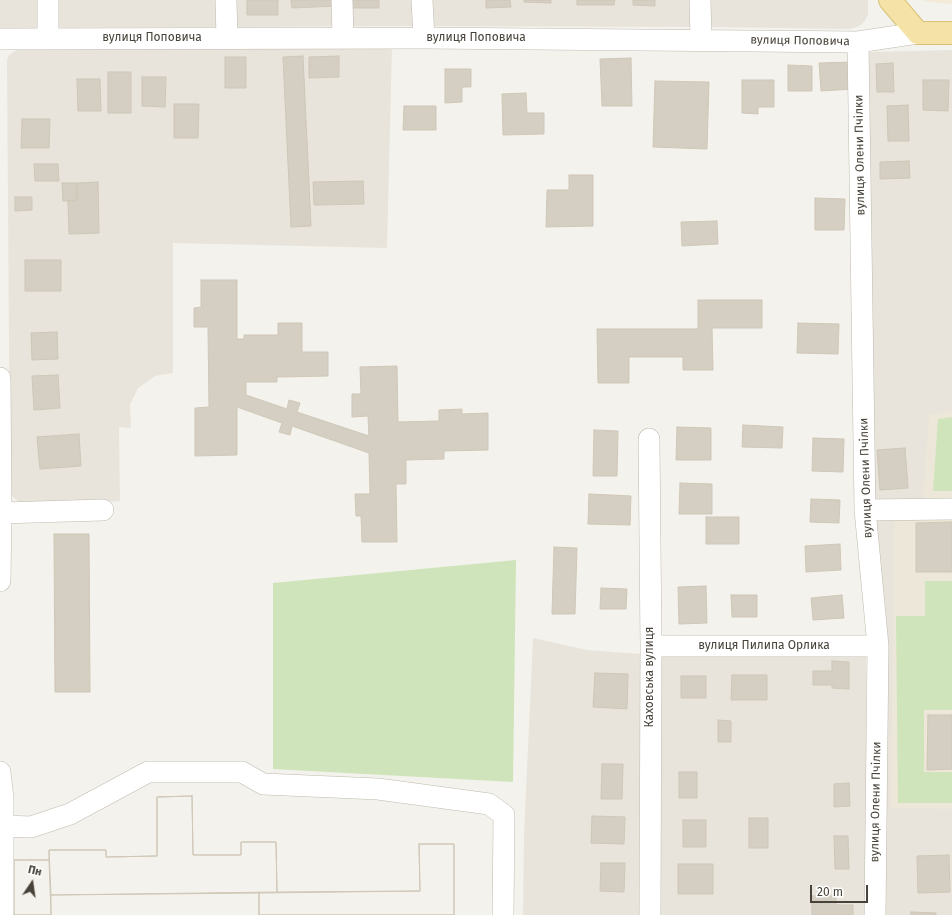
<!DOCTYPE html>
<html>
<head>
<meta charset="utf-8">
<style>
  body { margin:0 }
  #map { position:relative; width:952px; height:915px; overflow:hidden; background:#f4f2ec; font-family:"Fira Sans",sans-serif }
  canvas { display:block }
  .north { position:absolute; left:12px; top:863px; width:40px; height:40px; -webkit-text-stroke:3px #fff; paint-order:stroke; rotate:13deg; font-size:11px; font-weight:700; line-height:16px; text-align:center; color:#48433a }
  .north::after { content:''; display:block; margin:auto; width:14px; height:18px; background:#48433a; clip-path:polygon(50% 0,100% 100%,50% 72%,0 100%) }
  .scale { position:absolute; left:810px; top:885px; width:58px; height:18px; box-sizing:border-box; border:2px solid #48433a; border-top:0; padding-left:5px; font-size:12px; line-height:14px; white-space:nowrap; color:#48433a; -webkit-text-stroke:3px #fff; paint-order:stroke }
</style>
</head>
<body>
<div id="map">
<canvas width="952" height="915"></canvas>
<div class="north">Пн</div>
<div class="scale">20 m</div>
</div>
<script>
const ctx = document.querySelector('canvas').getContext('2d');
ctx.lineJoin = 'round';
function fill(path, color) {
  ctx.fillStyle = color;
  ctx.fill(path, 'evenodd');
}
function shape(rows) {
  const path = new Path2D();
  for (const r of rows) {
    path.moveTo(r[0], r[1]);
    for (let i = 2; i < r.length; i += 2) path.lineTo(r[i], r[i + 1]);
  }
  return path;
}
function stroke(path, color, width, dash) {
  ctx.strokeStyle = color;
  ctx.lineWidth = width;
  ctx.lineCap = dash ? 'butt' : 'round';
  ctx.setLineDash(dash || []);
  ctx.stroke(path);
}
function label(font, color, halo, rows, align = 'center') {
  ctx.font = font + ' "Fira Sans",sans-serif';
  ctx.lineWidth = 3.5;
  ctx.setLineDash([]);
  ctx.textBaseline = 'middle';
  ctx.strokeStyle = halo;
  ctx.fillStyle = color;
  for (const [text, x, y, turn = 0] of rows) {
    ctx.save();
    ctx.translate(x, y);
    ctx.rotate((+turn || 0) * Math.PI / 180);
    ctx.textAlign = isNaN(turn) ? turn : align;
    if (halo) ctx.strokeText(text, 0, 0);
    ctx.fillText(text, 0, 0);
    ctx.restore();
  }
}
const residential = shape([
  [0,0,868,0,868,14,866,19,862,24,857,27,849,29,712,27,402,26,0,28],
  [392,47,387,248,173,243,173,373,155,376,138,388,130,405,131,428,119,427,120,501,59,505,21,504,10,494,7,60,9,55,18,49],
  [952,50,952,915,885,915,869,487,866,53,871,52],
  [533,638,587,650,641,654,866,654,867,915,523,915,524,835]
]);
const commercial = shape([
  [922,0,952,0,952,4,930,2]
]);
const education = shape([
  [952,411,952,809,891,808,894,519,892,510,894,498,923,498,929,414]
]);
const green = shape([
  [952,417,952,491,933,491,938,419],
  [516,560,513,782,273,769,273,583],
  [925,581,952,581,952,710,924,710,924,772,952,772,952,803,898,803,896,616,925,616]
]);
const building = shape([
  [247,0,278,0,278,15,247,15,247,0],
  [291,0,335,0,336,6,292,8,291,0],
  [348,0,379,0,379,8,348,8,348,0],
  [486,0,510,0,511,7,486,8,486,0],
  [524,0,551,0,551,3,524,2,524,0],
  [577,0,615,0,614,5,577,5,577,0],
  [633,0,655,0,655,6,633,5,633,0],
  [303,56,311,226,291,227,283,57,303,56],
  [339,56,339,77,309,78,309,57,339,56],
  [225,57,246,57,246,88,225,88,225,57],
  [631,58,632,106,602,106,600,59,631,58],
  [852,62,853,89,821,91,819,63,852,62],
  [893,63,894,92,877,92,876,64,893,63],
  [788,65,812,66,812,91,788,91,788,65],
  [445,69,471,69,471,87,462,87,462,102,445,103,445,69],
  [108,72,131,72,131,113,108,113,108,72],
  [142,77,166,77,165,107,142,106,142,77],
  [77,79,100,79,101,111,78,111,77,79],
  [742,80,774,80,774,107,758,107,758,114,742,113,742,80],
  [923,80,949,80,948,111,923,110,923,80],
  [655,81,709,82,707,149,653,147,655,81],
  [526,93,527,113,544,113,544,134,503,135,502,94,526,93],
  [174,104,199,104,198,138,174,138,174,104],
  [908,105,909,141,888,141,887,106,908,105],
  [404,106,436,106,436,130,403,130,404,106],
  [22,119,50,119,49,148,21,148,22,119],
  [909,161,910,178,880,179,880,162,909,161],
  [34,164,58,164,59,181,35,181,34,164],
  [569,175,593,175,593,226,546,227,547,190,569,190,569,175],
  [363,181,364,204,314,205,313,182,363,181],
  [98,182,99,233,69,234,68,201,77,200,77,183,98,182],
  [62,183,77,183,77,200,63,201,62,183],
  [15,197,32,197,32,210,15,211,15,197],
  [815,198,845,199,844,230,815,230,815,198],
  [717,221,718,244,682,246,681,222,717,221],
  [25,260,61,260,61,291,25,291,25,260],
  [201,280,237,280,237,339,244,339,244,335,278,335,278,323,302,323,302,352,328,352,328,376,277,377,277,382,246,382,246,395,287,409,289,400,300,403,297,412,369,436,368,416,352,417,352,394,361,394,360,367,397,366,398,422,439,421,439,410,462,409,462,414,488,413,488,450,444,451,444,459,406,460,406,484,396,484,397,542,362,542,361,516,356,516,355,494,370,494,369,453,292,426,290,435,279,432,282,423,237,407,237,455,195,456,195,408,209,407,208,327,194,327,194,308,201,307,201,280],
  [698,300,762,300,762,328,712,328,713,370,683,370,683,357,629,357,629,383,598,383,597,329,698,329,698,300],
  [798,323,839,324,838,354,797,353,798,323],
  [57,332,58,359,32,360,31,333,57,332],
  [58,375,60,408,34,410,32,376,58,375],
  [743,425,783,427,782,448,742,447,743,425],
  [677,427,711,428,711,460,676,460,677,427],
  [594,430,618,431,617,476,593,476,594,430],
  [79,434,81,466,40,469,37,437,79,434],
  [813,438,844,439,843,472,812,471,813,438],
  [905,448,908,488,880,490,877,450,905,448],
  [680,483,712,484,712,514,679,514,680,483],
  [589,494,631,496,630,525,588,524,589,494],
  [811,499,840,500,839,523,810,522,811,499],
  [706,517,739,517,739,544,706,544,706,517],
  [952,522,952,572,916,572,916,523,952,522],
  [54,534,89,534,90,692,55,692,54,534],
  [840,544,841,570,806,572,805,546,840,544],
  [554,547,577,548,575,614,552,614,554,547],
  [706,586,707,623,679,624,678,587,706,586],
  [601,588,627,589,626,609,600,609,601,588],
  [731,595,757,595,757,617,732,617,731,595],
  [842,595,844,618,813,620,811,598,842,595],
  [832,661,849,662,849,689,832,688,832,685,813,685,813,671,832,671,832,661],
  [595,673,628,674,627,709,593,707,595,673],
  [732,675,767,675,767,700,731,700,732,675],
  [681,676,706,676,706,698,681,698,681,676],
  [928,715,952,715,952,769,927,770,928,715],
  [718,720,731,721,731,742,718,742,718,720],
  [602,764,623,764,622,799,601,799,602,764],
  [679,772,697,772,697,798,679,798,679,772],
  [849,783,850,806,834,807,834,784,849,783],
  [192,796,193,855,241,855,241,842,276,842,277,892,420,891,419,844,454,844,454,915,259,915,259,893,51,895,51,915,14,915,14,860,49,860,49,850,106,850,106,857,157,856,157,797,192,796],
  [192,796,193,855,241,855,241,842,276,842,277,892,51,895,49,850,106,850,106,857,157,856,157,797,192,796],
  [592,816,625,817,624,844,591,843,592,816],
  [749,818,768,818,768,848,749,848,749,818],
  [683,820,706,820,706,847,683,847,683,820],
  [834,836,848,836,849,869,835,869,834,836],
  [419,844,454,844,454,915,259,915,259,893,420,891,419,844],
  [949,855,950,892,918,893,917,856,949,855],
  [14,860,49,860,51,915,14,915,14,860],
  [601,863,625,863,624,892,600,891,601,863],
  [678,864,713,864,713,894,678,894,678,864],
  [812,896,836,896,836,905,853,905,853,915,812,915,812,896],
  [911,912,936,913,936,915,911,915,911,912]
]);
const minor = shape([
  [48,0,48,39],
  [226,0,227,38],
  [342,0,343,38],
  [422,0,424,38],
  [700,0,701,39],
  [0,39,424,38,858,42,918,33],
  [858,42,865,510,878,646,875,915],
  [0,378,1,513,0,581],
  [649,439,651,646,650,915],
  [865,510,952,509],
  [1,513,103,510],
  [651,646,878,646],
  [0,772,3,798,3,915],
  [3,826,31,827,70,814,148,772,242,772,263,784,378,789,489,804,504,815,503,915]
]);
const major = shape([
  [890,0,918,33,952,33]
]);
const streetNames = [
  ["вулиця Поповича",152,38],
  ["вулиця Поповича",476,38],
  ["вулиця Поповича",800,41,1],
  ["вулиця Олени Пчілки",860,155,-91],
  ["вулиця Олени Пчілки",866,478,-92],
  ["вулиця Пилипа Орлика",764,646],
  ["Каховська вулиця",650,677,-90],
  ["вулиця Олени Пчілки",876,802,-89]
];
fill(residential, '#e8e4db');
fill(commercial, '#f3eada');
fill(education, '#ece7d8');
fill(green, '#cfe4ba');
fill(building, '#d5cfc3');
stroke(building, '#cfc7b7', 1);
stroke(minor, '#bfbaaf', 22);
stroke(major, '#d8c077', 24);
stroke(minor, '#fff', 21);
stroke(major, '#f4e2a6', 22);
label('12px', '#48433a', '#fff', streetNames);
</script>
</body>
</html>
